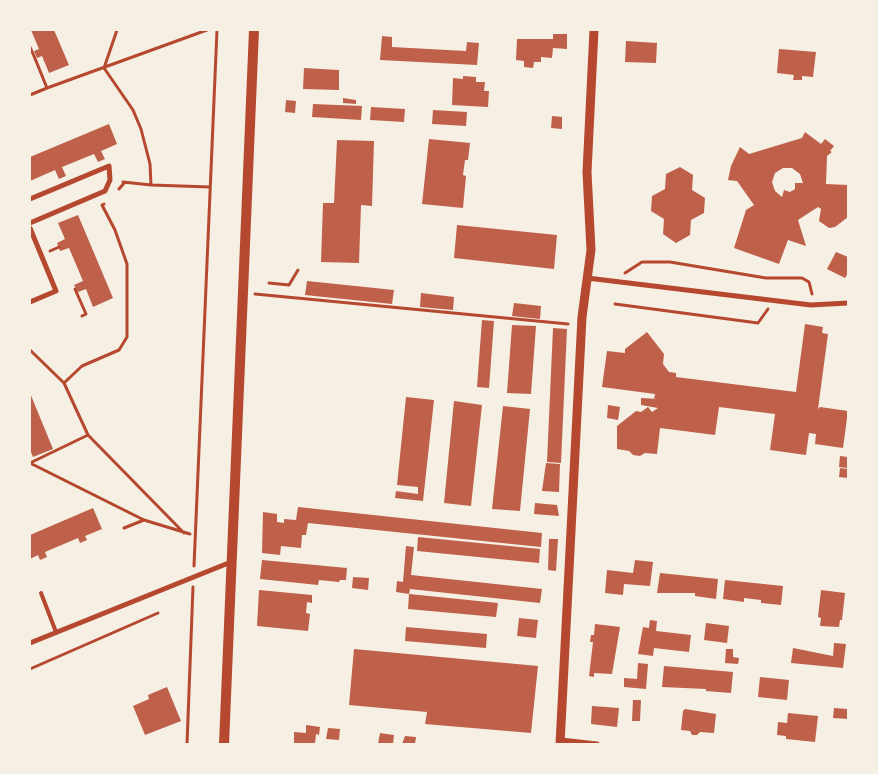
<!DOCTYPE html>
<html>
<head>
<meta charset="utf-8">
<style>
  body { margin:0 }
  #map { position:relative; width:878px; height:774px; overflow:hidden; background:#f6efe4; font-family:"IBM Plex Sans",sans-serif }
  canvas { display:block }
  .frame { position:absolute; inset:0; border:31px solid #f6efe4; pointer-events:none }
</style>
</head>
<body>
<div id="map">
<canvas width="878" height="774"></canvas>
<div class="frame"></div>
</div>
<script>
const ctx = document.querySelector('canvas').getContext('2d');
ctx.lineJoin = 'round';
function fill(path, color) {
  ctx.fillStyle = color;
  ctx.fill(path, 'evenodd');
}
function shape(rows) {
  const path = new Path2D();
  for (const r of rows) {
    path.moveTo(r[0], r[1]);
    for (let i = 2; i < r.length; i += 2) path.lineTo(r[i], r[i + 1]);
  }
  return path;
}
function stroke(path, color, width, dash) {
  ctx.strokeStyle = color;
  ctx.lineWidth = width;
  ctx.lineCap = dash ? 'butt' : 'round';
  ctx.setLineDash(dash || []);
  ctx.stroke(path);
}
const building = shape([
  [31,30,54,30,69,65,49,73,42,56,37,58,34,51,39,49],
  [553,34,567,34,567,49,553,48,552,58,541,57,541,62,534,62,533,68,524,67,524,61,516,60,517,39,553,39],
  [382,36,392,37,392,47,466,51,467,42,479,43,477,65,380,60],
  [626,41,657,43,656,63,625,62],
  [779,49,816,52,813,77,802,76,802,80,793,80,794,75,777,73],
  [304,68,339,70,339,90,303,89],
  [463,76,476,77,476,82,485,82,484,91,489,91,488,107,452,105,453,78,463,79],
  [343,98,356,100,356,104,343,103],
  [286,100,296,101,295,113,285,112],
  [313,104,362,106,361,120,312,117],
  [371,107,405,109,404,122,370,120],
  [433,110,467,112,466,126,432,124],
  [552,116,562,117,562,129,551,128],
  [109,124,117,144,101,151,105,159,98,162,94,154,62,167,66,176,59,179,55,170,30,181,30,157],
  [805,132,821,144,825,139,834,146,830,151,832,152,827,156,826,184,848,185,848,217,835,227,829,228,819,221,821,209,818,207,798,220,806,246,788,240,779,264,734,248,746,210,754,205,737,181,728,180,731,166,740,147,749,154,802,138],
  [783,168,792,168,800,174,803,183,795,183,795,189,790,192,784,190,782,197,775,191,772,182,775,173],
  [429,139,470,143,468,160,465,160,463,175,466,176,463,208,422,204],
  [337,140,374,141,372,206,361,205,359,263,321,262,323,203,334,203],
  [680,167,693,175,692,190,705,198,704,213,691,220,690,235,676,243,663,234,664,219,651,211,652,196,665,189,666,174],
  [78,215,113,298,93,307,86,289,78,292,74,285,83,281,69,248,60,251,57,243,65,239,58,223],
  [457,225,557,235,554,269,454,258],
  [836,252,848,257,848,273,845,278,827,269],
  [307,281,394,290,392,304,305,295],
  [421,293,454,297,453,310,420,307],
  [514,303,541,306,540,319,512,316],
  [482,320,494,321,489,388,477,387],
  [805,324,823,327,822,333,828,334,818,409,820,407,848,411,843,448,815,444,816,434,809,433,806,455,770,450,775,414,719,407,715,435,660,428,657,454,645,453,640,456,633,455,629,451,617,449,617,426,636,411,641,412,648,407,652,412,658,408,641,405,641,398,659,399,654,399,655,394,602,387,607,351,625,353,625,349,647,332,664,354,663,364,669,372,676,373,676,377,796,392],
  [512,325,536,326,531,394,507,393],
  [553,328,567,329,561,463,547,462],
  [30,393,53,449,33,457,30,450],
  [406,397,434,400,423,501,395,498,396,491,418,494,418,487,397,485],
  [454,401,482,405,471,506,444,503],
  [608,405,620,407,618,420,607,418],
  [503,406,530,409,520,511,492,509],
  [840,456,848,457,848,468,839,467],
  [546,463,560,464,559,492,542,491],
  [840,468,848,469,848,478,839,477],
  [535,503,557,505,559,516,534,514],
  [298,507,542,533,541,547,308,523,306,535,302,535,301,548,281,546,280,555,262,553,263,512,277,514,277,522,284,523,284,519,296,520],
  [93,508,102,529,85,536,87,540,80,543,78,538,45,552,47,557,40,560,38,555,30,559,30,535],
  [418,537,540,549,539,563,417,551],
  [549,539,558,539,556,571,548,570],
  [406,546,414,547,411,575,542,589,540,603,410,589,409,594,396,592,397,581,403,582],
  [262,560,347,568,346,580,340,580,339,582,319,580,318,585,260,579],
  [635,560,653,562,650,586,624,584,623,595,605,593,607,570,633,573],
  [660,573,718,579,716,599,695,596,695,593,657,593],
  [353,577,369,578,368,590,352,588],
  [725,580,783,586,781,605,761,603,761,600,744,598,744,602,723,599],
  [259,590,312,595,312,603,307,602,306,613,310,614,308,631,257,626],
  [821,590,845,593,842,620,840,620,839,627,820,626,821,618,818,617],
  [409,594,498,603,496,617,408,609],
  [519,618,538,620,536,638,517,636],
  [650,620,657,621,656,631,691,635,689,652,654,648,653,656,638,654,643,627,649,628],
  [706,623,729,626,727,643,704,640],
  [595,624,620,627,612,674,594,673,594,677,589,676,593,642,590,642,591,635,594,635],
  [406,627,487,634,486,648,405,641],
  [834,643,846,644,843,668,791,663,793,648,833,656],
  [354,649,538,666,531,733,425,724,427,712,349,705],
  [726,649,733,649,733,657,739,658,738,664,725,663],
  [638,663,648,664,646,689,624,687,624,678,637,679],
  [664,666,733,672,731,693,706,691,706,689,662,687],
  [760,677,789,680,787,700,758,697],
  [167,687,181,721,145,735,133,706,149,699,148,695],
  [633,700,641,700,640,721,632,721],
  [592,706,619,708,617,727,591,724],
  [834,708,848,709,848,719,833,718],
  [685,709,716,714,714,733,700,732,697,735,692,735,690,731,681,730,683,711],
  [788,713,818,716,815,742,786,739,786,736,777,735,778,722,787,723],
  [306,725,320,727,319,735,316,734,315,744,294,744,294,732,306,733],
  [328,728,340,729,339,740,326,739],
  [380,733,394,735,393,744,378,744],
  [405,736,416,737,415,744,402,744]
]);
const path = shape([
  [117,30,104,68,133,110,141,129,150,164,151,185,123,182],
  [30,47,34,56],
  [47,88,207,30],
  [30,95,47,88,34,56],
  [151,185,210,187],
  [119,189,125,182],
  [50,251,59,247],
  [625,273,642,262,670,262,766,278,802,278,809,282,812,294],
  [269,283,289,285,298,270],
  [75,289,86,314,82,316],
  [255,294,568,324],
  [615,304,758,323,768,309],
  [30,350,64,383,88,435],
  [64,383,82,366,119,350,127,337,127,264,115,230,102,205,104,204],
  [30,463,88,435,184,533],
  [30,463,144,520],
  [124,528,144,520,190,534],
  [194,566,217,30],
  [30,669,158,613],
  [187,744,193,587]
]);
const service = shape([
  [41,593,56,632]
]);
const minor = shape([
  [30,199,109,166,110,180,105,191,30,223],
  [30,228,56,291,30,302],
  [587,278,811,305,848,303],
  [30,643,231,562],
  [561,740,597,744]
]);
const tertiary = shape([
  [560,744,582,317,591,250,587,172,594,30]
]);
const secondary = shape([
  [224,744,254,30]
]);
fill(building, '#bf614a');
stroke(path, '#b5482f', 3);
stroke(service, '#b5482f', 4);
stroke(minor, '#b5482f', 5);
stroke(tertiary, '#b5482f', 9);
stroke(secondary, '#b5482f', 10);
</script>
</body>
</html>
